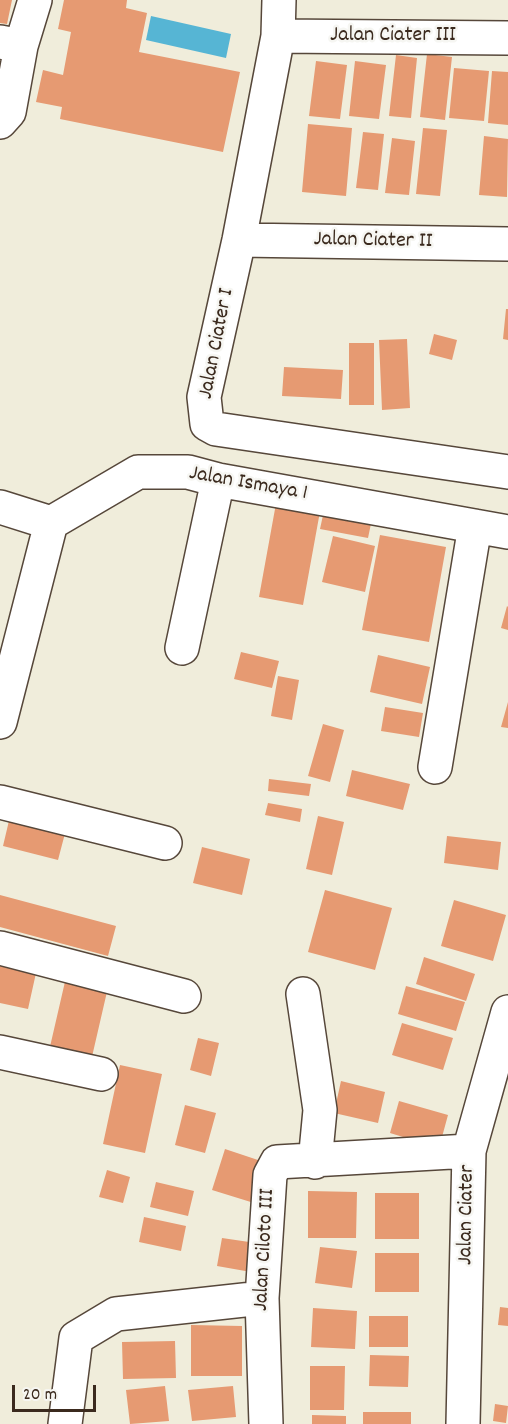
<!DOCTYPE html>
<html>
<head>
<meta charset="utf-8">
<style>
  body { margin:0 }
  #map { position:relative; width:508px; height:1424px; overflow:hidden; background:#f0eddb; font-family:Dekko,sans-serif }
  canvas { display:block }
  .scale { position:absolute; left:12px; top:1385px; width:84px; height:27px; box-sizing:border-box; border:3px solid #3b2a1e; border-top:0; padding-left:8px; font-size:18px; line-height:21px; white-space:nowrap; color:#3b2a1e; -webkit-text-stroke:4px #f6f6f2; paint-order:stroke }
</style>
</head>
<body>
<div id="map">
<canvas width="508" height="1424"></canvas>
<div class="scale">20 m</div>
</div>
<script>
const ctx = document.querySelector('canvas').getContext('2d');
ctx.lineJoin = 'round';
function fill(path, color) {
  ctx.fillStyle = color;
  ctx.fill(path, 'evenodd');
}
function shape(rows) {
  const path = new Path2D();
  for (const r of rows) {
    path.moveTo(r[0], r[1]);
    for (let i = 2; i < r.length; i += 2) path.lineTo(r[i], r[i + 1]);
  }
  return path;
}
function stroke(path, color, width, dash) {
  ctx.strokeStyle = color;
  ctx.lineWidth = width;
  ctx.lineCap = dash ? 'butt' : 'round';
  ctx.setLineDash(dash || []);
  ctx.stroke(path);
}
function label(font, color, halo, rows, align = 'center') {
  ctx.font = font + ' Dekko,sans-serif';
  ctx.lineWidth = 5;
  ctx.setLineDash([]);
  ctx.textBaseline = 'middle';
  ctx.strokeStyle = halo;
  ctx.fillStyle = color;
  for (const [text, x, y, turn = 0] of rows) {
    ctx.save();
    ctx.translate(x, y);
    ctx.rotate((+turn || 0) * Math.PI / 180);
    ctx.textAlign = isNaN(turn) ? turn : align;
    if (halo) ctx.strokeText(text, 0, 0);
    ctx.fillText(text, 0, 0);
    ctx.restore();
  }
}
const water = shape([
  [151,16,231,34,226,58,146,40]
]);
const building = shape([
  [0,0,12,0,7,24,0,23],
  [64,0,127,0,126,8,147,13,139,52,240,72,223,152,60,119,62,107,36,102,43,70,63,75,71,32,58,29],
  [427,54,452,57,445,120,420,117],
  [396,55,417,58,411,118,389,116],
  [316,61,347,65,340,119,309,116],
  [355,61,386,65,379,119,349,116],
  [454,68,489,71,484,121,449,118],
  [492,71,508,72,508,125,488,123],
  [308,124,352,128,346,196,302,192],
  [423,128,447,130,440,196,416,194],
  [363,132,384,134,378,190,356,188],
  [484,136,508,139,507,197,479,195],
  [392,138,415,141,409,195,385,193],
  [506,309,508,309,508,340,503,339],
  [434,334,457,340,452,360,429,354],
  [407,339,410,408,382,410,379,340],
  [349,343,374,343,374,405,349,405],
  [284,367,343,370,341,399,282,396],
  [277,498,321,506,303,605,259,597],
  [325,506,373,514,368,538,320,529],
  [380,535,446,547,429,642,362,630],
  [333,536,375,546,365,592,322,582],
  [507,606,508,607,508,630,501,628],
  [241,652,279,661,272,688,234,679],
  [378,655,430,667,422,704,370,692],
  [278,676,299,680,292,720,271,716],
  [508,702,508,728,501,727],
  [385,707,423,713,419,737,381,731],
  [323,724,344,730,330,782,308,776],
  [352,770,410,784,403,810,346,796],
  [269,779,311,784,309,796,268,791],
  [268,803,302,809,300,822,265,815],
  [12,808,68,822,58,860,3,846],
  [318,816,344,822,332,875,306,869],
  [447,836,501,842,498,870,444,863],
  [202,847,250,859,242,895,193,883],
  [325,890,392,908,375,970,308,952],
  [0,895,116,926,108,956,0,927],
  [454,900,506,915,493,961,441,946],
  [424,957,475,974,466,1001,416,984],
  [0,965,36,973,28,1009,0,1003],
  [67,973,109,983,91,1061,49,1051],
  [406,986,465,1002,456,1031,398,1014],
  [402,1023,453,1038,443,1070,392,1055],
  [198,1038,219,1043,211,1076,190,1070],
  [120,1065,162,1074,145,1153,103,1144],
  [341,1081,385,1092,378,1123,334,1113],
  [399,1101,448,1115,439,1148,390,1133],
  [185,1105,216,1113,205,1153,175,1145],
  [225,1149,267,1163,254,1203,212,1190],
  [107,1170,130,1177,123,1203,99,1197],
  [156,1182,194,1191,188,1216,150,1207],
  [308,1191,357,1192,356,1238,308,1238],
  [375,1193,419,1193,419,1239,375,1239],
  [144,1217,186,1226,181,1251,139,1242],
  [222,1238,256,1243,251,1272,217,1266],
  [320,1247,357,1251,352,1288,315,1283],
  [375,1253,419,1253,419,1292,375,1292],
  [500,1307,508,1308,508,1326,498,1325],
  [313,1308,357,1311,355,1349,311,1347],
  [369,1316,408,1316,408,1347,369,1347],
  [191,1325,242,1326,242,1376,191,1376],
  [175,1341,176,1378,123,1379,122,1342],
  [370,1355,409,1356,408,1387,369,1386],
  [310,1366,345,1366,344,1410,310,1410],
  [165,1386,169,1421,130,1424,126,1390],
  [233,1386,236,1417,192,1421,188,1390],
  [495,1404,508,1406,506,1423,493,1421],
  [363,1412,411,1412,411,1424,363,1424],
  [312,1415,346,1416,346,1424,312,1424]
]);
const minor = shape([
  [279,0,278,36,239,240,204,397,207,424,216,429,508,472],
  [278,36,508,38],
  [0,42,21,46,35,0],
  [0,122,9,112,21,46],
  [239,240,508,244],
  [0,507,51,523,138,472,188,472,218,480,508,532],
  [182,648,218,480],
  [0,722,51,523],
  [435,767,475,526],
  [0,802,165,843],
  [0,948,184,996],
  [303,994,320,1110,315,1162],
  [0,1052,101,1074],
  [65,1424,76,1338,116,1314,262,1298],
  [266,1424,262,1298,270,1175,277,1162,469,1151],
  [463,1424,469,1151,508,1012]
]);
const streetNames = [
  ["Jalan Ciater III",393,37],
  ["Jalan Ciater II",373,242,1],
  ["Jalan Ciater I",218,344,-79],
  ["Jalan Ismaya 1",248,485,10],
  ["Jalan Ciater",468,1215,-89],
  ["Jalan Ciloto III",266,1250,-87]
];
fill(water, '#56b5d4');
fill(building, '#e69a72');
stroke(minor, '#56473a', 36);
stroke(minor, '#fff', 33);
label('22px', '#3b2a1e', '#f6f6f2', streetNames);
</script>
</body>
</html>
